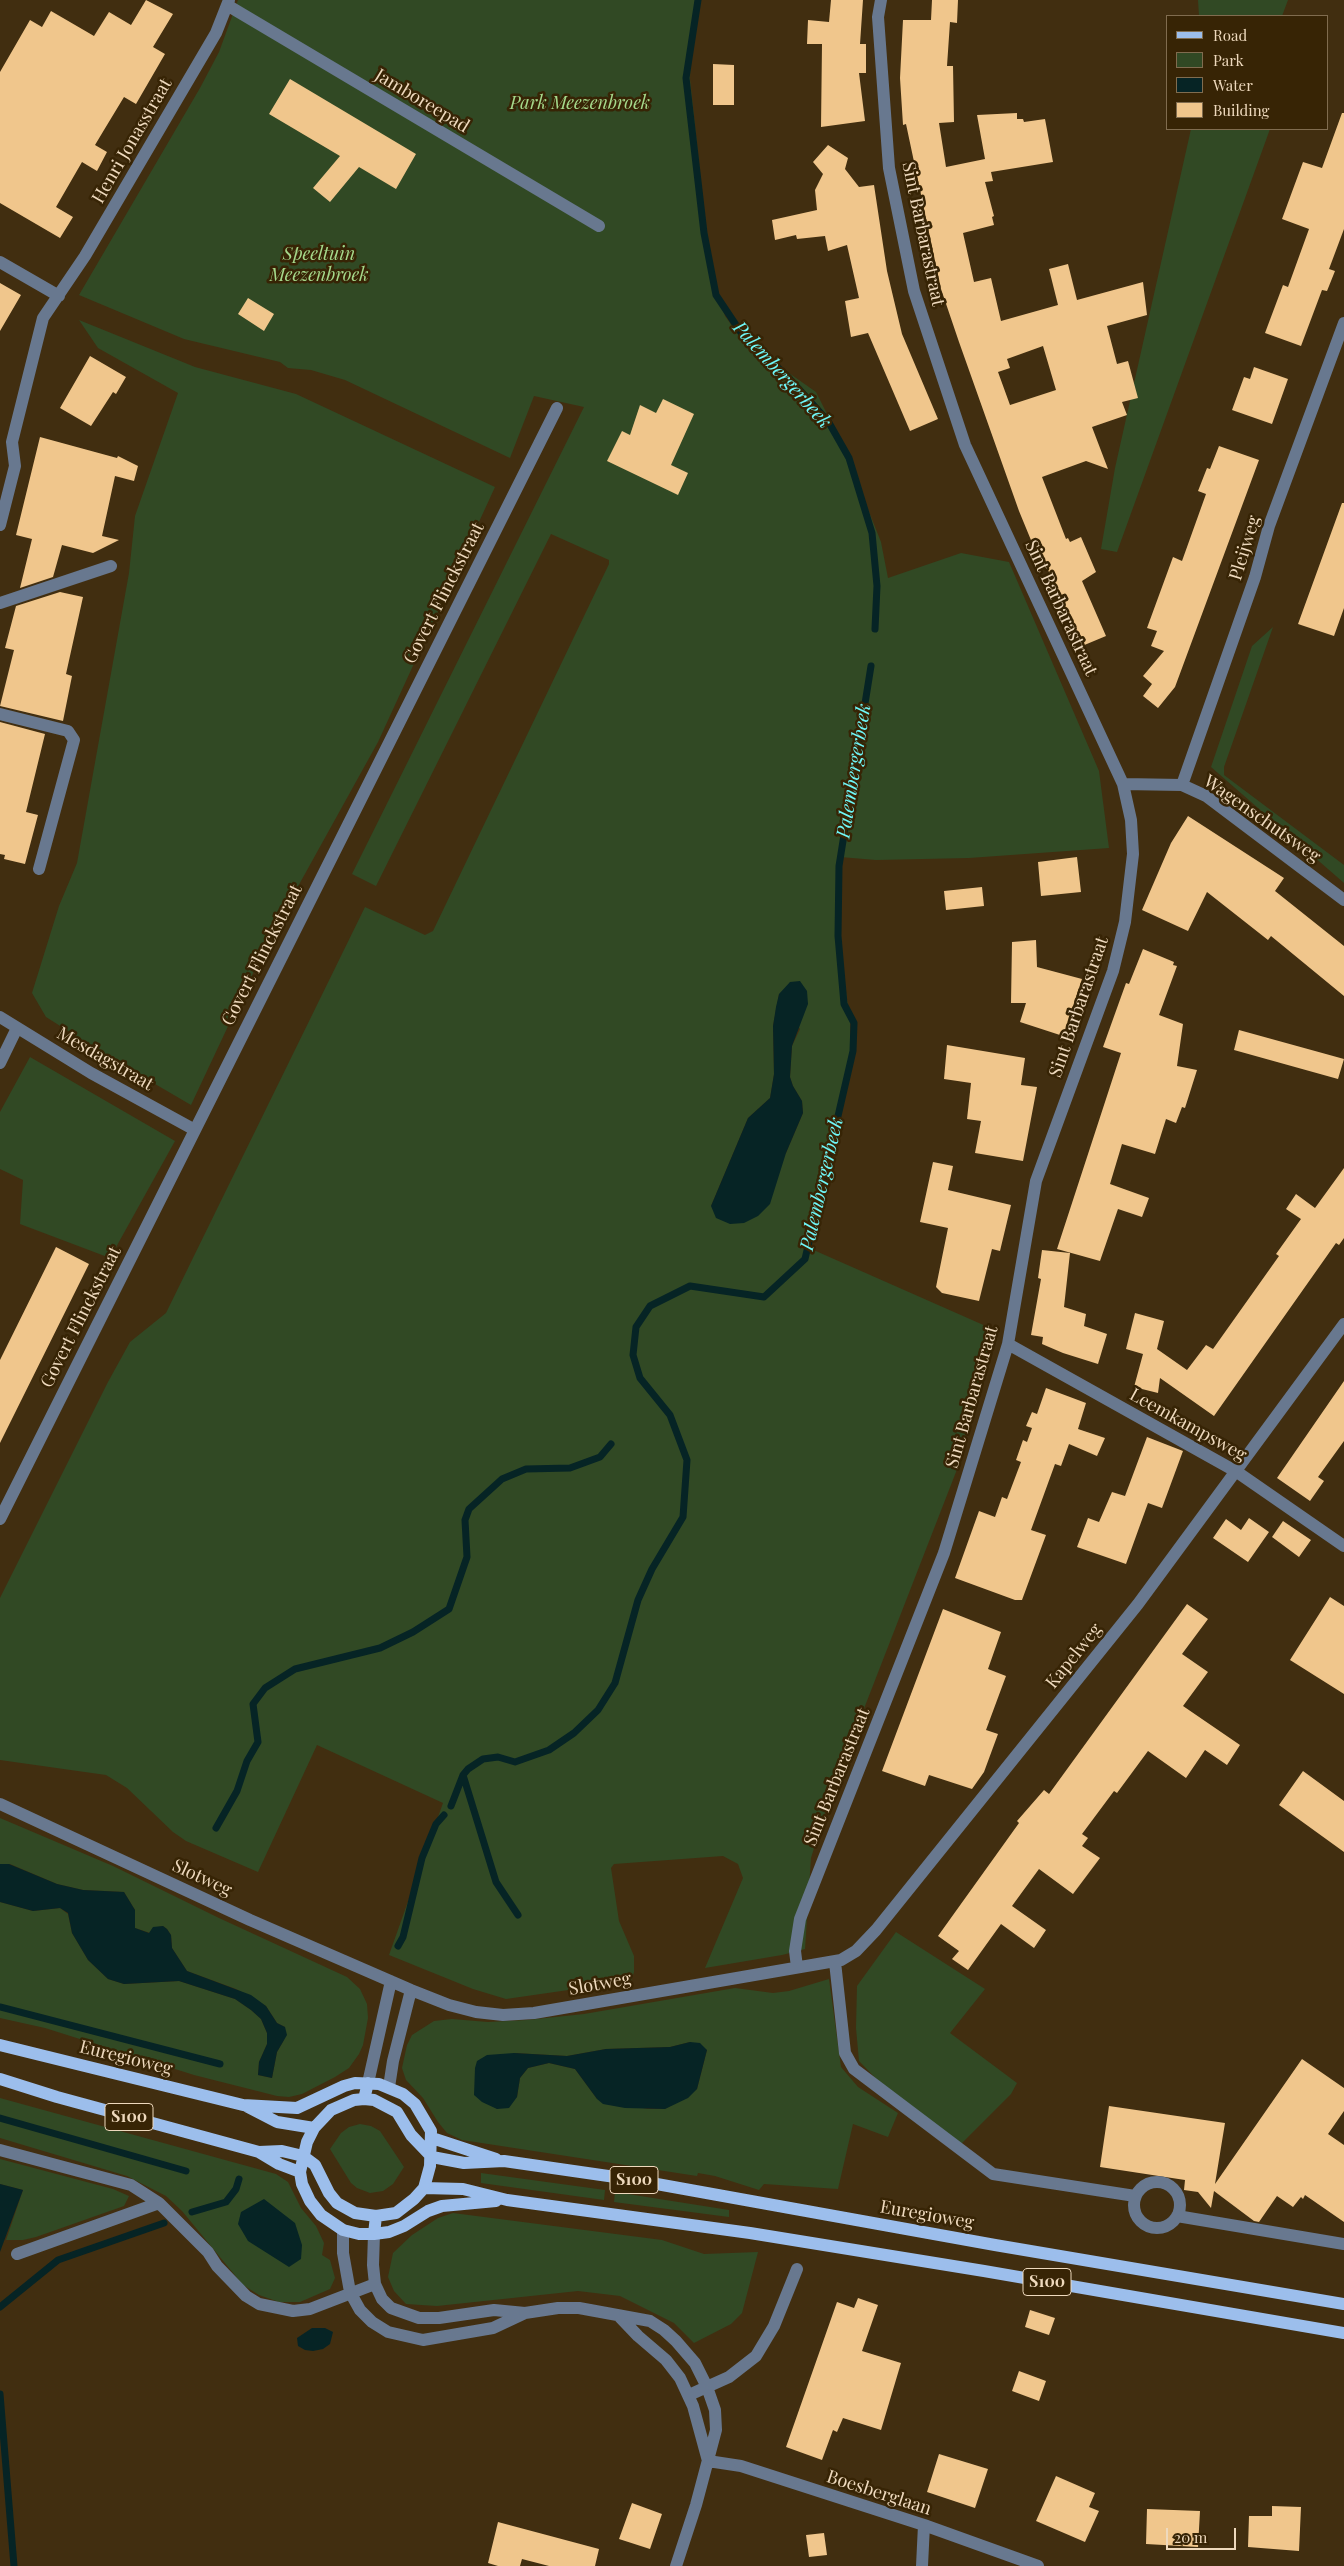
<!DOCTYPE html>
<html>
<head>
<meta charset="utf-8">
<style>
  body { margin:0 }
  #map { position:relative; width:1344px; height:2566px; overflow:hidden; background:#412e10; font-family:"Playfair Display",serif }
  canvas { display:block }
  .legend { position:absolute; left:1166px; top:15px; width:162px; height:115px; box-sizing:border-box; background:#372405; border:1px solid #806c4f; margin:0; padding:6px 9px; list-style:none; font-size:15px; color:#eed9bd }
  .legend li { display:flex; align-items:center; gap:10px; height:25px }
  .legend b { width:25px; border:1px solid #806c4f }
  .scale { position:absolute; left:1166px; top:2528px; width:70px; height:22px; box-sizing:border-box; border:2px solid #eed9bd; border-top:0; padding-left:6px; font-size:15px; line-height:18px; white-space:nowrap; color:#eed9bd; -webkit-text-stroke:4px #372405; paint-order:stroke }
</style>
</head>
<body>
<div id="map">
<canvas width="1344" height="2566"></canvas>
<ul class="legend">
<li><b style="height:6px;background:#9cbeec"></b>Road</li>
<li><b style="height:14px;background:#314924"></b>Park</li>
<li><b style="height:14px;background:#062425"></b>Water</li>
<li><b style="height:14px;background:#f0c68c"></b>Building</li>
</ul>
<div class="scale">20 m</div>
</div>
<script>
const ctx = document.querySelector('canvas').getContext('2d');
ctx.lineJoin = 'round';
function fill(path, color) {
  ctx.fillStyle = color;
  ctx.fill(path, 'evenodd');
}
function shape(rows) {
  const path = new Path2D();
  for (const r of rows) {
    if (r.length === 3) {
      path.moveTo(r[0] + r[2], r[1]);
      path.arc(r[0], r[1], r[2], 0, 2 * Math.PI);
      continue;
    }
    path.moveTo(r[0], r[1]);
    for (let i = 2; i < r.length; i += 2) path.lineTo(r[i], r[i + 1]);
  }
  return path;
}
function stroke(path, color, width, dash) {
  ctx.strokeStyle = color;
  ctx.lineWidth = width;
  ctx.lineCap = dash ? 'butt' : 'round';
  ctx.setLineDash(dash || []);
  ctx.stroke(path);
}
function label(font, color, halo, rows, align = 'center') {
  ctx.font = font + ' "Playfair Display",serif';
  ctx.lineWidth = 5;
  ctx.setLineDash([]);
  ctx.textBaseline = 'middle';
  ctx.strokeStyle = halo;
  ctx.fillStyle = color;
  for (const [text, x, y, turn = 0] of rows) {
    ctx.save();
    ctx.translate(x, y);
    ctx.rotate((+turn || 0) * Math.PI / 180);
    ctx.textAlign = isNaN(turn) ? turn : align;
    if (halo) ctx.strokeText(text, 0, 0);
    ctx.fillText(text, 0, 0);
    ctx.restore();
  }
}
const green = shape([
  [238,0,698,0,691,43,690,79,704,210,714,281,725,316,742,340,816,392,842,444,881,542,888,578,961,553,1009,562,1099,771,1109,848,969,858,876,860,840,857,836,888,839,943,850,1020,850,1060,809,1248,997,1331,956,1472,830,1796,811,1858,805,1949,782,1955,705,1968,743,1878,738,1864,723,1856,614,1864,611,1868,619,1921,634,1956,634,1972,631,1981,506,1999,473,1989,389,1955,443,1803,317,1745,258,1872,186,1841,173,1832,127,1788,106,1775,0,1760,0,1598,108,1382,130,1342,166,1313,365,907,425,935,433,931,609,564,609,560,551,534,376,886,352,874,584,407,534,396,510,458,345,380,311,370,288,368,280,362,184,339,79,295,200,88,219,52],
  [779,994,800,1029,792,1046,790,1077,793,1086,802,1101,803,1113,786,1153,711,1206,748,1118,770,1098,774,1074,773,1026],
  [1198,0,1288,0,1282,16,1199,16],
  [1191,129,1270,129,1117,552,1101,549,1115,468],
  [79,320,195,367,296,394,495,487,378,742,270,937,191,1105,114,1060,46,1017,32,993,59,906,77,863,129,573,135,516,178,393,98,348],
  [1273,627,1224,767,1224,775,1344,865,1344,883,1211,767,1252,646],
  [30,1057,175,1141,110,1258,20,1224,23,1180,0,1169,0,1112],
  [0,1818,113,1866,219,1918,347,1977,360,1989,367,2004,368,2018,363,2045,359,2054,349,2068,335,2077,302,2094,289,2097,277,2096,194,2075,45,2028,0,2018,0,1902,33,1911,60,1908,68,1914,72,1933,88,1960,108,1979,124,1984,179,1981,235,1999,251,2010,261,2019,267,2033,267,2044,259,2062,258,2075,272,2078,277,2052,284,2040,285,2027,277,2023,266,2006,236,1989,187,1971,172,1948,171,1935,167,1929,163,1926,153,1928,150,1933,135,1928,135,1910,124,1892,83,1890,57,1884,10,1864,0,1864],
  [896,1932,985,1989,950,2033,1017,2083,1011,2094,959,2146,891,2094,859,2061,856,2028,857,1986],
  [829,1979,841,2067,858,2087,898,2113,888,2137,853,2124,838,2189,764,2184,759,2190,715,2176,698,2173,697,2176,462,2140,447,2133,438,2122,423,2098,406,2080,402,2068,407,2045,412,2035,434,2021,452,2019,488,2022,527,2020,584,2014,735,1988,773,1993,789,1991],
  [690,2042,707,2050,697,2089,665,2109,648,2109,597,2099,575,2069,549,2063,528,2068,520,2078,517,2097,497,2109,492,2105,514,2053,567,2056,606,2049,670,2047],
  [0,2098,276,2174,288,2182,301,2208,316,2226,324,2243,322,2255,330,2260,335,2278,330,2289,300,2302,279,2302,259,2295,243,2285,182,2211,166,2196,127,2176,0,2138],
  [360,2124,371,2126,380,2131,404,2167,393,2184,383,2191,370,2193,357,2188,351,2183,330,2149,341,2133,349,2127],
  [0,2159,113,2189,129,2196,124,2206,36,2237,23,2240,6,2240,23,2190,0,2184],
  [481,2173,605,2190,604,2200,481,2183],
  [615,2192,729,2210,729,2217,614,2202],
  [453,2213,662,2240,704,2254,758,2252,742,2313,731,2324,694,2343,674,2323,620,2296,578,2291,437,2306,406,2304,394,2291,388,2277,393,2253,412,2235,438,2218]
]);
const water = shape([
  [800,981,807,991,808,1004,792,1046,790,1077,793,1086,802,1101,803,1113,786,1153,770,1204,758,1216,744,1223,730,1224,716,1218,711,1206,748,1118,770,1098,774,1074,773,1026,776,1007,779,994,790,982],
  [0,1864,9,1864,57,1884,83,1890,124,1892,135,1910,135,1928,149,1933,153,1927,163,1926,167,1929,171,1935,172,1948,187,1971,251,1995,266,2006,277,2023,285,2027,287,2035,277,2052,272,2078,258,2075,259,2062,267,2044,267,2033,261,2019,251,2010,235,1999,179,1981,124,1984,108,1979,88,1960,72,1933,68,1913,60,1908,33,1911,0,1902],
  [690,2042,700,2043,707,2050,697,2089,688,2098,665,2109,625,2108,603,2104,597,2099,575,2069,549,2063,528,2068,520,2078,517,2097,509,2108,497,2109,482,2102,474,2095,475,2068,477,2061,487,2055,514,2053,567,2056,606,2049,670,2047],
  [0,2184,23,2190,0,2252],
  [264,2199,295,2223,302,2245,301,2259,289,2267,248,2241,238,2224,241,2212],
  [312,2328,325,2328,333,2332,330,2344,323,2349,313,2351,305,2350,298,2346,297,2338]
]);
const stream = shape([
  [698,0,686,78,704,233,716,295,742,334,787,376,828,421,849,458,872,533,877,586,875,629],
  [463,1775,496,1882,518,1915],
  [451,1806,463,1775,468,1769,483,1759,498,1757,515,1762,549,1750,574,1733,598,1710,615,1683,638,1600,652,1569,683,1517,687,1460,670,1415,640,1378,633,1355,636,1327,650,1306,690,1286,764,1297,805,1259,853,1051,854,1023,844,1004,838,936,839,866,871,666],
  [216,1828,237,1791,247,1761,258,1742,253,1704,265,1688,295,1669,380,1648,413,1632,449,1609,467,1557,465,1520,469,1509,502,1479,526,1469,570,1468,600,1457,611,1444],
  [398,1946,403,1937,422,1858,436,1824,444,1815],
  [0,2007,220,2064],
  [0,2118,186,2171],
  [192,2212,226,2202,236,2189,239,2179],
  [0,2307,58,2260,164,2223],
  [0,2394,14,2566]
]);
const building = shape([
  [146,0,173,14,153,47,165,54,136,104,124,97,104,130,95,145,107,152,97,171,82,162,56,207,73,217,60,238,0,203,0,72,30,20,42,27,51,11,94,36,109,12,131,25],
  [831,0,863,0,860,44,866,44,866,73,859,73,865,121,821,127,822,44,807,44,808,20,829,22],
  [932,0,958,0,957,23,950,22,947,66,953,66,954,122,939,123,946,167,985,159,977,115,1017,113,1017,119,1023,119,1024,122,1045,119,1053,162,991,172,993,181,985,182,994,216,992,217,994,225,963,233,974,282,991,278,1001,321,1058,305,1049,269,1068,264,1077,300,1143,282,1147,315,1107,326,1117,364,1128,361,1138,398,1122,402,1127,415,1092,427,1108,469,1086,461,1042,477,1066,539,1068,538,1070,542,1081,537,1096,572,1082,581,1106,636,1082,646,1036,543,1033,545,1019,511,959,342,941,289,906,124,903,125,900,78,903,20,931,20],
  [1043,346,1056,390,1010,405,998,372,1010,368,1007,359],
  [713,64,734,65,734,105,713,105],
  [290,79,416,154,396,189,359,167,330,202,313,188,340,156,269,114],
  [1342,113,1344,113,1344,229,1329,269,1335,271,1327,291,1322,290,1301,346,1265,333,1283,285,1288,287,1309,229,1282,219,1303,162,1322,168],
  [828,145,848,158,845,169,859,187,874,185,887,271,902,334,938,419,910,431,868,333,851,337,845,301,859,298,847,245,828,251,825,236,797,239,796,235,775,240,772,220,817,210,815,190,823,174,813,162],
  [0,283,21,295,0,331],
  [248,298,274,314,264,331,238,314],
  [90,356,126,377,116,394,113,392,91,426,60,408],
  [1254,367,1288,379,1272,424,1232,410,1244,377,1250,379],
  [663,399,694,414,671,465,688,473,678,495,607,461,622,431,630,435,640,405,656,413],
  [40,437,117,458,118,456,138,466,134,481,115,476,102,536,119,540,93,553,62,545,53,577,20,588,32,539,16,535],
  [1219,446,1259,460,1175,687,1158,708,1143,696,1152,684,1143,676,1164,651,1151,646,1157,631,1147,628,1173,557,1182,561,1206,494,1198,491,1207,468,1210,469],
  [1342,503,1344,503,1344,608,1334,636,1298,624],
  [60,592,83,597,66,674,72,676,63,721,0,706,14,650,5,648,16,606],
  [0,722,45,734,26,812,38,815,25,864,4,859,5,855,0,854],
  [1188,816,1284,878,1275,891,1344,946,1344,996,1271,936,1268,940,1207,892,1188,931,1142,910,1171,843],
  [1077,857,1081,892,1041,896,1038,862],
  [982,887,984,906,946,910,944,891],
  [1036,940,1037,967,1082,979,1063,1036,1020,1022,1026,1003,1011,1003,1012,942],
  [1143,949,1174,962,1173,965,1177,966,1159,1015,1183,1024,1177,1066,1197,1070,1185,1108,1182,1107,1176,1123,1166,1119,1155,1154,1122,1144,1110,1184,1149,1198,1142,1217,1118,1209,1100,1261,1057,1249,1121,1053,1103,1047,1126,983,1129,984],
  [1239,1030,1344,1059,1338,1079,1234,1050],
  [947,1045,1025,1058,1021,1085,1037,1087,1023,1161,975,1153,981,1121,967,1119,971,1083,944,1079],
  [933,1162,953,1166,948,1190,1011,1205,1000,1251,992,1249,979,1301,942,1293,936,1287,948,1228,920,1222],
  [1344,1168,1344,1238,1339,1245,1336,1243,1214,1416,1160,1378,1158,1393,1134,1387,1143,1354,1126,1349,1135,1313,1164,1321,1157,1349,1187,1370,1206,1345,1213,1349,1279,1256,1276,1254,1301,1219,1286,1209,1296,1194,1315,1208],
  [56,1247,89,1264,0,1443,0,1360],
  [1042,1250,1070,1253,1064,1307,1086,1314,1084,1326,1107,1334,1098,1364,1063,1353,1042,1344,1043,1337,1031,1335,1041,1279,1038,1278],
  [1344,1381,1344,1441,1318,1477,1324,1481,1310,1501,1277,1478],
  [1046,1388,1086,1403,1078,1429,1105,1438,1097,1456,1069,1444,1061,1466,1055,1464,1031,1530,1046,1535,1022,1600,1015,1600,955,1578,979,1511,995,1517,1002,1497,1007,1499,1021,1462,1016,1460,1023,1440,1027,1442,1032,1428,1026,1426,1032,1412,1037,1414],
  [1147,1437,1183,1451,1162,1508,1148,1503,1126,1564,1077,1547,1088,1518,1099,1522,1112,1492,1125,1496],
  [1249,1518,1269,1532,1248,1562,1213,1538,1226,1519,1241,1530],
  [1283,1521,1311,1540,1299,1557,1272,1537],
  [1330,1597,1344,1606,1344,1694,1290,1660],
  [1187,1604,1208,1619,1182,1654,1208,1672,1183,1706,1240,1745,1227,1765,1205,1750,1186,1778,1148,1751,1117,1793,1114,1791,1082,1834,1088,1838,1082,1846,1100,1858,1073,1894,1039,1869,1012,1906,1046,1930,1034,1948,1001,1924,968,1970,952,1959,959,1951,938,1936,1019,1823,1017,1821,1044,1790,1049,1794],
  [943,1609,1001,1632,988,1669,1006,1676,986,1730,998,1734,984,1772,972,1789,929,1775,925,1786,882,1771],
  [1303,1771,1344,1801,1344,1852,1279,1805],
  [1302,2059,1344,2088,1344,2111,1328,2134,1344,2145,1344,2222,1305,2195,1303,2199,1301,2197,1293,2207,1277,2196,1259,2222,1254,2221,1214,2191,1211,2208,1198,2192,1184,2190,1185,2180,1100,2167,1109,2106,1225,2123,1215,2184],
  [858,2298,878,2305,862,2351,901,2363,881,2430,843,2418,837,2432,833,2430,822,2460,786,2447,837,2302,854,2308],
  [1030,2310,1055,2318,1049,2335,1025,2327],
  [1019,2371,1046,2381,1039,2401,1012,2391],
  [939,2454,988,2469,975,2508,927,2492],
  [1056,2476,1095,2493,1089,2507,1099,2511,1085,2542,1036,2521],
  [632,2503,662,2514,650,2549,619,2539],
  [1272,2506,1301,2507,1299,2551,1248,2547,1249,2516,1272,2516],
  [1147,2509,1200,2511,1198,2547,1146,2544],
  [498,2522,599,2549,595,2566,549,2566,522,2559,520,2566,498,2566,488,2563],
  [824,2533,827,2555,809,2557,806,2535]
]);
const minor = shape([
  [227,5,599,226],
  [0,262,59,296],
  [0,525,15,466,12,442,43,318,85,256,216,33,229,0],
  [0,603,111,566],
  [0,714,68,731,74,740,39,869],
  [1123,784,1182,785,1206,796,1344,900],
  [1182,785,1255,577,1269,526,1344,323],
  [0,1017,91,1073,195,1130],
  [0,1063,17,1028],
  [1008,1344,1237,1472,1344,1546],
  [0,1519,557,408],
  [0,1804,250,1920,411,1990,449,2005,476,2012,503,2015,534,2013,841,1960,856,1951,876,1930,1138,1604,1344,1324],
  [835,1962,845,2053,854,2069,993,2174,1135,2196],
  [797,1967,795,1951,800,1919,944,1553,1008,1344,1036,1181,1113,971,1125,922,1133,854,1131,820,1123,784,965,445,914,291,889,168,878,17,881,0],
  [368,2083,391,1981],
  [389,2087,393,2061,411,1990],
  [0,2150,131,2185,159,2203,208,2252,217,2266,246,2296,259,2304,293,2311,310,2309,375,2284],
  [1157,2205,23],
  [1177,2216,1344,2244],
  [343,2230,343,2253,350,2292,360,2310,372,2322,388,2332,423,2340,493,2328,525,2313,558,2308,579,2308,650,2321,664,2330,676,2341,695,2363,707,2387,715,2410,716,2430,696,2505,676,2566],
  [374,2234,373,2265,375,2284,382,2299,391,2308,419,2318,439,2318,494,2310,525,2313],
  [17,2254,159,2203],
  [618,2315,638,2336,666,2360,680,2378,693,2406,708,2461],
  [689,2395,729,2377,756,2356,774,2326,797,2269],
  [708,2461,741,2466,924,2525,1038,2566],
  [922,2566,924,2525]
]);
const major = shape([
  [0,2045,243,2105,297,2108,344,2086,355,2083,379,2084,403,2094,415,2104,431,2131,430,2166,424,2188,414,2199,396,2213,376,2216,374,2234],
  [0,2079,57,2097,259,2152,279,2164,300,2172],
  [368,2083,364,2099,354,2100,331,2110,314,2128,307,2142,300,2172,302,2184,310,2201,321,2215,343,2230,359,2234,374,2234,389,2232,404,2226,428,2211,442,2206,496,2201],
  [364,2099,374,2100,397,2112,411,2135,432,2157],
  [246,2106,277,2122,314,2128],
  [432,2138,496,2159],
  [259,2152,282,2151,303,2156,315,2165,329,2193,337,2203,355,2213,376,2216],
  [432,2157,464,2163,504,2161,629,2179,995,2245,1344,2304],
  [424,2188,463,2189,507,2200,750,2233,984,2271,1344,2333]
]);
const shields = [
  [129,2117,48],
  [634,2180,48],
  [1047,2282,48]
];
const shieldNames = [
  ["S100",129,2117],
  ["S100",634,2180],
  ["S100",1047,2282]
];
const streetNames = [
  ["Jamboreepad",422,101,31],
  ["Henri Jonasstraat",132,141,-60],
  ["Sint Barbarastraat",923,234,78],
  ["Pleijweg",1245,548,-73],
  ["Govert Flinckstraat",444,593,-63],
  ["Sint Barbarastraat",1061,608,65],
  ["Wagenschutsweg",1262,819,35],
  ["Govert Flinckstraat",262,955,-63],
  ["Sint Barbarastraat",1079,1007,-71],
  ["Mesdagstraat",105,1059,30],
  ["Govert Flinckstraat",81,1317,-63],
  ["Sint Barbarastraat",972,1397,-74],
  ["Leemkampsweg",1188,1425,29],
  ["Kapelweg",1074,1656,-51],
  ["Sint Barbarastraat",837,1777,-68],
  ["Slotweg",202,1878,25],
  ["Slotweg",600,1984,-10],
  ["Euregioweg",126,2058,14],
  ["Euregioweg",927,2215,10],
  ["Boesberglaan",879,2493,18]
];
const parkNames = [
  ["Park Meezenbroek",580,103],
  ["Speeltuin",319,254],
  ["Meezenbroek",319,275]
];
const waterNames = [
  ["Palembergerbeek",782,375,48],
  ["Palembergerbeek",854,771,-81],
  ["Palembergerbeek",822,1184,-77]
];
fill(green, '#314924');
fill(water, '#062425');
stroke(stream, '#062425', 7);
fill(building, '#f0c68c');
stroke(minor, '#68788f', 12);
stroke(major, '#9cbeec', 12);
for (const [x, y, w] of shields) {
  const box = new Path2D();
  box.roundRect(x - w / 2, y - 13.5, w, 27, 4);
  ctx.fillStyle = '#372405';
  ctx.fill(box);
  stroke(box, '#eed9bd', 1);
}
label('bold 16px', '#eed9bd', null, shieldNames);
label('18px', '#eed9bd', '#372405', streetNames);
label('italic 18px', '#a5d98b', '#372405', parkNames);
label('italic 19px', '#6ff7f8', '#372405', waterNames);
</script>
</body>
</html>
